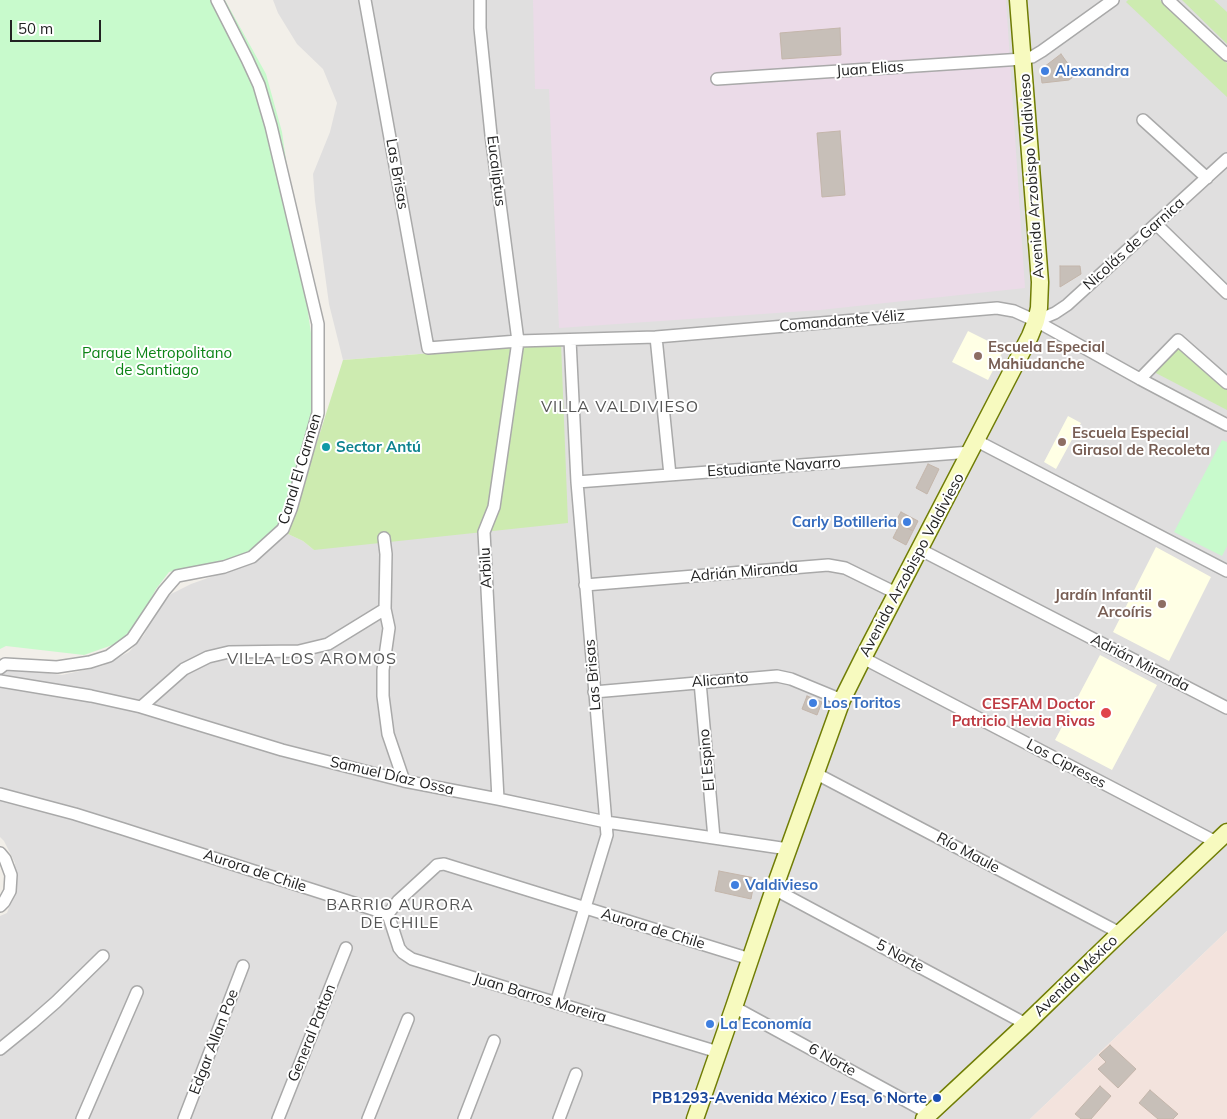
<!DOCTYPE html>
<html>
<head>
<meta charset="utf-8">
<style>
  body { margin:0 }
  #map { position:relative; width:1227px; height:1119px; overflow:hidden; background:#f2efe9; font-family:Mulish,sans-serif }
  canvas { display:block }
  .scale { position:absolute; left:10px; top:20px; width:91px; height:22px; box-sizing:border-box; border:2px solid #222; border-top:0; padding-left:6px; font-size:15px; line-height:18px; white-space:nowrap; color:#222; -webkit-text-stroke:4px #fff; paint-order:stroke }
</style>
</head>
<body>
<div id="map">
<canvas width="1227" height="1119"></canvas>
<div class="scale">50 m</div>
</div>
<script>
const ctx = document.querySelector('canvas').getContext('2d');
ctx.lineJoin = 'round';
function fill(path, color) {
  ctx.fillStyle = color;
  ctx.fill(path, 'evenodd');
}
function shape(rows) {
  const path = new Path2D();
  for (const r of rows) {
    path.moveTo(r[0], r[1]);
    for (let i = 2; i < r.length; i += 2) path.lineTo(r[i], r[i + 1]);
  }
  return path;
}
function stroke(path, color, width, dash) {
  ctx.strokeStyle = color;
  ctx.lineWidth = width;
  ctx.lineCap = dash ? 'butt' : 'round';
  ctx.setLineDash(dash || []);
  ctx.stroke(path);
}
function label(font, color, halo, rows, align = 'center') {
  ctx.font = font + ' Mulish,sans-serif';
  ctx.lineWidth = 4;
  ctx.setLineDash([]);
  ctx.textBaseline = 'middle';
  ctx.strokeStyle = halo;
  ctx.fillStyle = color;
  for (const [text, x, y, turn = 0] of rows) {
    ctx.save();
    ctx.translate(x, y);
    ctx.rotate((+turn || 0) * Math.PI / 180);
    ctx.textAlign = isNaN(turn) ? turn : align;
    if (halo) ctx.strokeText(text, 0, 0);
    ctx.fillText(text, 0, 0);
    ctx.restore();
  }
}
const residential = shape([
  [273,0,1227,0,1227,931,1030,1119,0,1119,0,916,7,913,16,888,15,863,4,841,0,837,0,673,9,667,62,675,102,666,129,652,144,635,154,615,171,594,191,584,253,562,288,534,303,541,314,550,561,343,343,360,329,304,315,201,313,174,330,132,337,103,323,69,297,44,278,13]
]);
const industrial = shape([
  [533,0,1006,0,1025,288,820,310,559,328,549,89,535,89]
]);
const education = shape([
  [968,331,1004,349,988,380,952,362],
  [1068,416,1081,423,1056,469,1044,462],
  [1156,547,1211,577,1169,661,1113,632],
  [1100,655,1157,685,1112,770,1055,740]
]);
const military = shape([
  [1227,931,1227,1119,1030,1119]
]);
const grass = shape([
  [1128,0,1160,0,1227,63,1227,97,1126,2],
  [1182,0,1214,0,1227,12,1227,44],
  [561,343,568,523,314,550,303,541,288,534,343,360],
  [1177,345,1227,389,1227,410,1152,371]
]);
const park = shape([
  [0,0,225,0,266,74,282,132,314,354,314,380,311,417,294,482,278,529,251,554,169,572,156,589,138,623,118,643,84,655,6,646,0,649],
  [1222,440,1227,442,1227,546,1222,556,1174,532]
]);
const building = shape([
  [840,28,841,55,782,59,780,33,840,28],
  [1061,54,1076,75,1069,80,1042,83,1041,75,1044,67,1061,54],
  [840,131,845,195,822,197,817,133,840,131],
  [1060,266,1080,266,1081,274,1060,287,1060,266],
  [928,464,939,469,927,494,916,488,928,464],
  [901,512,918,521,913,531,895,522,901,512],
  [900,524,913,531,906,545,893,538,900,524],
  [807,696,822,702,817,715,802,709,807,696],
  [719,871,755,878,751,899,715,891,719,871],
  [1110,1045,1136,1069,1118,1088,1098,1069,1106,1062,1099,1055,1110,1045],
  [1100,1086,1111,1096,1091,1119,1081,1119,1075,1114,1100,1086],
  [1150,1090,1178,1114,1173,1119,1158,1119,1139,1103,1150,1090]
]);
const street = shape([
  [365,0,428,348,518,341,656,337,997,308,1014,311,1036,321,1140,379,1227,425],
  [480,0,480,28,491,135,518,341,494,507,484,532,498,799],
  [1168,0,1227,55],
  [717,79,1023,59,1032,57,1042,51,1113,0],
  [1143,120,1207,178],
  [1156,224,1227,293],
  [1036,321,1055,313,1067,305,1227,159],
  [656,337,670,475],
  [1140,379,1178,340,1227,383],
  [977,441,1227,571],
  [577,482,971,452],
  [384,538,386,554,385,609,389,628,383,670,383,696,388,734,404,781],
  [919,549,1227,708],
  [585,585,828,565,845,568,896,593],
  [863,658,1216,842],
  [0,668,5,664,57,667,90,662,109,656,132,639,164,591,177,576,224,567,252,557,283,529,291,509,318,413,318,324,271,126,259,85,247,59,217,0],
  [0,681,91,696,141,707,282,750,404,781,498,799,606,822,788,849],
  [700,682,714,838],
  [594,692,777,676,791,679,842,700],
  [141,707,184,669,208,657,229,652,299,651,328,644,385,609],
  [815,773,1120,933],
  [0,794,75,814,123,829,388,914],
  [0,853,5,859,11,875,10,891,4,902,0,906],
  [774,889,1026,1024],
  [388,914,398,901,434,868,437,865,444,864,750,959],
  [388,914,399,948,403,953,412,959,718,1052],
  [556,1003,607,835,577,482,570,340],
  [734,1007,930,1114],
  [0,1049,32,1023,56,1002,103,956],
  [82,1119,137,992],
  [184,1119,243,966],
  [278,1119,346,948],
  [368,1119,408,1019],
  [464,1119,494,1041],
  [559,1119,576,1074]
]);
const secondary = shape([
  [695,1119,734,1007,774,889,842,700,863,658,1030,336,1036,321,1039,308,1040,282,1018,0],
  [924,1119,1026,1024,1120,933,1227,832]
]);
const markers = [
  [1045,71,5,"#3f7fe0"],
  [978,356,5,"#8d6e63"],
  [1062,442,5,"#8d6e63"],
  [326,447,5,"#0f9aa8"],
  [907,522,5,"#3f7fe0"],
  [1162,604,5,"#8d6e63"],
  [813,703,5,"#3f7fe0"],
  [1106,713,6,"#e0444e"],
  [735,885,5,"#3f7fe0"],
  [710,1024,5,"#3f7fe0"],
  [937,1098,5,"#1a4fb4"]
];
const streetNames = [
  ["Juan Elias",870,69,-4],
  ["Eucaliptus",496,171,83],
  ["Las Brisas",397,174,80],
  ["Avenida Arzobispo Valdivieso",1032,176,-94],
  ["Nicolás de Garnica",1134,244,-42],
  ["Comandante Véliz",842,321,-5],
  ["Estudiante Navarro",774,467,-4],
  ["Canal El Carmen",300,469,-73],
  ["Avenida Arzobispo Valdivieso",912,565,-62],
  ["Arbilu",486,568,-93],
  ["Adrián Miranda",744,572,-5],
  ["Adrián Miranda",1140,663,27],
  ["Las Brisas",593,675,-95],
  ["Alicanto",720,680,-5],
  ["El Espino",707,760,-95],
  ["Los Cipreses",1066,764,28],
  ["Samuel Díaz Ossa",392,776,13],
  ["Río Maule",968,853,28],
  ["Aurora de Chile",255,871,18],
  ["Aurora de Chile",653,929,17],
  ["5 Norte",900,956,28],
  ["Avenida México",1076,976,-44],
  ["Juan Barros Moreira",540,998,17],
  ["General Patton",312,1033,-68],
  ["Edgar Allan Poe",214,1042,-69],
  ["6 Norte",832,1060,29]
];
const shopNames = [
  ["Alexandra",1055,71],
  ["Carly Botilleria",897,522,"right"],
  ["Los Toritos",823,703],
  ["Valdivieso",745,885],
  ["La Economía",720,1024]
];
const educationNames = [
  ["Escuela Especial",988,347],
  ["Mahiudanche",988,364],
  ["Escuela Especial",1072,433],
  ["Girasol de Recoleta",1072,450],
  ["Jardín Infantil",1152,595,"right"],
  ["Arcoíris",1152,612,"right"]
];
const parkNames = [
  ["Parque Metropolitano",157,353],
  ["de Santiago",157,370]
];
const cultureNames = [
  ["Sector Antú",336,447]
];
const healthNames = [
  ["CESFAM Doctor",1095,704],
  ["Patricio Hevia Rivas",1095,721]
];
const transitNames = [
  ["PB1293-Avenida México / Esq. 6 Norte",927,1098]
];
const neighbourhoodNames = [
  ["VILLA VALDIVIESO",620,407],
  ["VILLA LOS AROMOS",312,659],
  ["BARRIO AURORA",400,905],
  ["DE CHILE",400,923]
];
fill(residential, '#e0dfdf');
fill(industrial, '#ebdbe8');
fill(education, '#ffffe5');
fill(military, '#f3e3dd');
fill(grass, '#cdebb0');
fill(park, '#c8facc');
fill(building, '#c7bfb8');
stroke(building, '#c4b6ab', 1);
stroke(street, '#a9a9a9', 14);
stroke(secondary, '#707d05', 19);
stroke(street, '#fff', 11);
stroke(secondary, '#f7fabf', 16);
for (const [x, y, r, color] of markers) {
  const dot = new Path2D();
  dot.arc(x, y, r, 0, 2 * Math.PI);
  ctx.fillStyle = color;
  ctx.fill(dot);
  stroke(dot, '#fff', 2);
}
label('15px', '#222', '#fff', streetNames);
label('bold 15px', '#366cbe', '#fff', shopNames, 'left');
label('bold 15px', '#785e54', '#fff', educationNames, 'left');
label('15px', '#0c8416', '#fff', parkNames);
label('bold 15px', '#0d838f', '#fff', cultureNames, 'left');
label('bold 15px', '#be3a42', '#fff', healthNames, 'right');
label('bold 15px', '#164399', '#fff', transitNames, 'right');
ctx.letterSpacing = '1px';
label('16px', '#555', '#fff', neighbourhoodNames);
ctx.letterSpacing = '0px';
</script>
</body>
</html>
